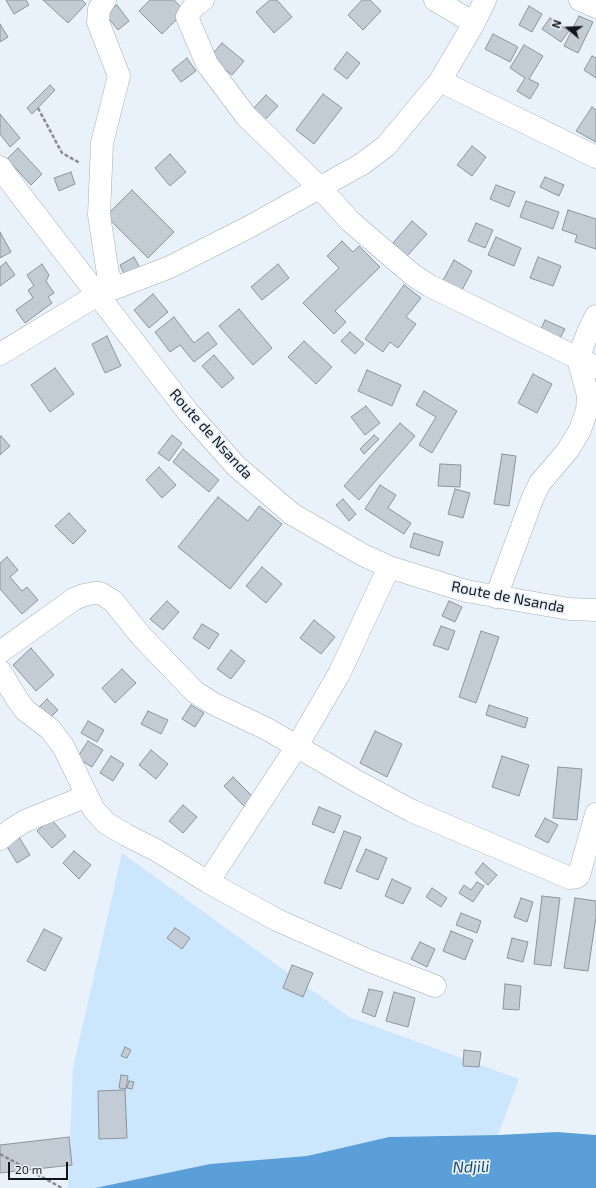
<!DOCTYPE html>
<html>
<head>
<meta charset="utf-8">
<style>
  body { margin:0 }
  #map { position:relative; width:596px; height:1188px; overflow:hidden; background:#e9f2fa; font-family:"Exo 2",sans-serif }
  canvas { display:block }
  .north { position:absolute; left:548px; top:8px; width:40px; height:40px; -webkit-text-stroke:3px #e9f2fa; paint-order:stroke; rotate:289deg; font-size:11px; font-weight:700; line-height:16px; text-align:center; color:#131619 }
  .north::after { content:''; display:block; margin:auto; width:14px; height:18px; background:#131619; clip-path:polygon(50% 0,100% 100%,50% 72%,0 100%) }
  .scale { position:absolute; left:8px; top:1162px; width:60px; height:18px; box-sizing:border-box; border:2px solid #131619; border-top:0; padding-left:5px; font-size:12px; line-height:14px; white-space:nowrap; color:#131619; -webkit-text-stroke:3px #e9f2fa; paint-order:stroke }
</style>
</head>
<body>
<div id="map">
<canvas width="596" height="1188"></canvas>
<div class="north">N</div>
<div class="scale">20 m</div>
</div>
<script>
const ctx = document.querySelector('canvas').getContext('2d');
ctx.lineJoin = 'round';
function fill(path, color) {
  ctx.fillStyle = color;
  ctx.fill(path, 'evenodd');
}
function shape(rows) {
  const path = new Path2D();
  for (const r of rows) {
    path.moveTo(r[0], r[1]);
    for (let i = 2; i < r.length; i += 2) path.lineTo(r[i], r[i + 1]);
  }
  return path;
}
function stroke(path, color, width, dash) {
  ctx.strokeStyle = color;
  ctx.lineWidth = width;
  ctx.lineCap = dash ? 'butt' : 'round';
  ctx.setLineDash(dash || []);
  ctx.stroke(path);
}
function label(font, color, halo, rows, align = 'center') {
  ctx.font = font + ' "Exo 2",sans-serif';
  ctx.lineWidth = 3.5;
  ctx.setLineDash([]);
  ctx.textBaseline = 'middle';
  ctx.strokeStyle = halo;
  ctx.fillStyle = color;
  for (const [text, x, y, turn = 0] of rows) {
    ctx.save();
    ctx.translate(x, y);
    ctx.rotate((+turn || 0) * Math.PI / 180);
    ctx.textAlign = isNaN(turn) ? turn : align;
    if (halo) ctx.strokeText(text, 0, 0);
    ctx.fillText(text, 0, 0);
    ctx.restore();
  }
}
const green = shape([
  [122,853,349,1017,519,1079,498,1135,389,1137,307,1156,210,1164,95,1188,68,1188,73,1068]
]);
const water = shape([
  [557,1132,596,1135,596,1188,95,1188,210,1164,307,1156,389,1137,498,1135]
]);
const building = shape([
  [6,0,26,0,29,5,14,14,6,0],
  [43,0,82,0,86,4,68,23,43,0],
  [150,0,174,0,185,11,162,34,139,11,150,0],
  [270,0,277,0,292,17,274,33,256,12,270,0],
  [362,0,370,0,381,11,363,30,348,15,362,0],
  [117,5,129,21,118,30,105,14,117,5],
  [529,6,542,14,532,32,519,25,529,6],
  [579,16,593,22,578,53,564,46,579,16],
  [550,18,569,31,561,42,542,29,550,18],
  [0,24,8,37,0,42,0,24],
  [493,34,518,47,510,62,485,49,493,34],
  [222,43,244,61,232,75,210,57,222,43],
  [524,45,543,56,529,79,539,84,530,99,517,91,525,78,510,68,524,45],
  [347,52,360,63,347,79,334,69,347,52],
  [592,56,596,58,596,78,584,70,592,56],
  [187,58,196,71,181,82,172,70,187,58],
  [50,85,55,90,32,114,27,108,50,85],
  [323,94,342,108,314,144,296,130,323,94],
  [266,95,278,106,263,122,251,111,266,95],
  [592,107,596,110,596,142,576,131,592,107],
  [0,114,20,138,10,147,0,134,0,114],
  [472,146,486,157,472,176,457,165,472,146],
  [18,148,42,174,31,185,7,159,18,148],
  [170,154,186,172,170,186,155,168,170,154],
  [71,172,75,184,59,191,54,178,71,172],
  [545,177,564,185,559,196,540,187,545,177],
  [496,185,515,192,509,207,490,199,496,185],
  [132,190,174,232,148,258,106,216,132,190],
  [526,201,559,212,553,229,520,217,526,201],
  [568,210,596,219,596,249,575,242,577,235,562,230,568,210],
  [412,221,427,234,407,256,393,243,412,221],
  [476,223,493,230,485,248,468,241,476,223],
  [0,232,11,252,0,258,0,232],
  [496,237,521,248,514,266,488,255,496,237],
  [342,241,353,252,359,246,380,267,335,311,346,322,334,334,303,303,339,268,327,256,342,241],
  [134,257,141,270,126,278,120,265,134,257],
  [538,257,561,266,553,286,530,278,538,257],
  [454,260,472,271,460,294,441,284,454,260],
  [6,262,15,275,0,286,0,267,6,262],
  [42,264,49,275,46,281,54,293,48,297,52,303,25,323,16,310,33,298,28,290,34,286,27,275,42,264],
  [278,264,289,278,262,300,251,287,278,264],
  [404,285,421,298,406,317,416,324,398,348,390,342,383,352,365,339,404,285],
  [153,294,168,312,149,328,134,310,153,294],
  [239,309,272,348,253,365,219,326,239,309],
  [174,317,194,343,208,332,217,344,194,362,180,345,170,352,155,332,174,317],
  [545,320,565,329,558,342,539,334,545,320],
  [350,332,364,344,355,354,341,341,350,332],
  [107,336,121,366,105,373,92,344,107,336],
  [304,341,332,367,316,384,288,357,304,341],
  [214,355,234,378,222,388,202,366,214,355],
  [55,368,74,394,50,412,31,385,55,368],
  [367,370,401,385,392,406,358,391,367,370],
  [533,374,552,384,537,413,518,403,533,374],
  [424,391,457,411,432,453,419,445,436,417,416,405,424,391],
  [366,406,380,423,365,435,351,417,366,406],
  [400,423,415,436,359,500,344,486,400,423],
  [172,435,182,443,169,461,158,453,172,435],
  [374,435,379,439,364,454,360,449,374,435],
  [1,436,10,446,0,455,0,437,1,436],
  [183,449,219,480,209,492,173,462,183,449],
  [502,454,516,456,509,506,494,504,502,454],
  [440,464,461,465,460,487,438,486,440,464],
  [159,467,176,485,162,498,146,480,159,467],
  [380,485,396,495,388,508,411,523,404,534,365,509,380,485],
  [455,489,470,493,463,518,448,514,455,489],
  [218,497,248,521,259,506,282,524,230,589,178,547,218,497],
  [343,499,356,514,349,521,336,505,343,499],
  [69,513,86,531,73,544,55,526,69,513],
  [414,533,443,542,439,556,410,547,414,533],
  [7,557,18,570,10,577,22,591,27,587,38,600,22,614,0,589,0,563,7,557],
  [262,567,282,584,266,603,246,586,262,567],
  [167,601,179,612,163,630,150,619,167,601],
  [449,601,462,607,455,622,442,616,449,601],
  [314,620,335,637,321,654,300,638,314,620],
  [202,624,219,634,209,649,193,638,202,624],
  [441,626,455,631,448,650,433,645,441,626],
  [481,631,499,637,476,703,459,697,481,631],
  [31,648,54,675,36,691,13,665,31,648],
  [231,650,245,661,231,679,217,669,231,650],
  [122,669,136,683,115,703,102,688,122,669],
  [47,699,58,710,46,722,35,711,47,699],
  [191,705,204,713,195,727,182,719,191,705],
  [489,705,528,718,525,728,486,715,489,705],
  [148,711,168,720,161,734,141,724,148,711],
  [88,721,104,730,97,742,81,733,88,721],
  [375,731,402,744,387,777,360,763,375,731],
  [88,741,103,750,92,767,77,758,88,741],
  [151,750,168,764,156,779,139,765,151,750],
  [111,756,124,764,113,781,100,773,111,756],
  [502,756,529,765,519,796,492,787,502,756],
  [558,767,582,769,577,820,553,818,558,767],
  [233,777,253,797,244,806,224,786,233,777],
  [183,805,197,817,183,833,169,821,183,805],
  [319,807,341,816,334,833,312,824,319,807],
  [545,818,558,825,548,843,535,836,545,818],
  [51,819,66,836,52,848,37,831,51,819],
  [344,831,361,837,341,889,324,883,344,831],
  [19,837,30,855,17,863,6,845,19,837],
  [366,849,387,858,378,880,356,871,366,849],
  [74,851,91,865,79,879,63,863,74,851],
  [483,863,497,875,488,885,475,873,483,863],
  [392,879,411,888,403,904,385,896,392,879],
  [477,882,484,886,473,902,459,893,464,885,471,890,477,882],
  [432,888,447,898,441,907,426,897,432,888],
  [542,896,560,898,551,966,534,964,542,896],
  [521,898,533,902,527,922,514,917,521,898],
  [575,898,596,901,596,917,588,971,564,968,575,898],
  [461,913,481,921,477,933,456,925,461,913],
  [175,928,190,938,182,949,167,938,175,928],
  [44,929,62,938,45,971,27,961,44,929],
  [451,931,473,940,465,960,443,951,451,931],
  [512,938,528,942,523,962,507,958,512,938],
  [420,942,435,949,427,967,411,959,420,942],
  [292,965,313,973,303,997,283,988,292,965],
  [505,984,521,986,519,1010,503,1009,505,984],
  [369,989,383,992,375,1017,362,1012,369,989],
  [394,992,415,998,408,1027,386,1021,394,992],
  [125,1047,131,1050,127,1058,121,1056,125,1047],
  [464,1050,481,1052,479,1067,463,1066,464,1050],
  [121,1075,128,1076,126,1089,119,1088,121,1075],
  [129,1081,134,1082,132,1089,127,1088,129,1081],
  [125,1090,127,1138,99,1139,98,1091,125,1090],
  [69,1137,72,1165,0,1173,0,1145,69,1137]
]);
const path = shape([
  [38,108,62,153,80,163],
  [0,1154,62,1188]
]);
const minor = shape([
  [105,0,99,9,98,22,119,76,102,143,99,215,108,274,115,288],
  [203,0,194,6,187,17,207,64,246,116,320,188,351,222,413,275,430,286,596,367],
  [435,0,474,23],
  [580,0,596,7],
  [440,81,596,157],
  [0,167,16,189,188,412,236,466,292,514,363,555,389,567,466,591,569,609,596,610],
  [0,354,97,295,170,267,249,227,362,164,386,146,440,81,474,23,485,0],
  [496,597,533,497,540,483,568,450,580,430,587,410,588,395,578,359,588,332,596,316],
  [0,652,74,599,84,595,94,593,100,593,113,601,142,637,195,692,214,704,267,729,358,782,412,811,570,878,577,877,579,875,596,814],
  [0,671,17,699,25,710,50,729,63,746,94,810,106,823,126,835,156,850,208,882,277,920,372,962,435,986],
  [0,839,12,829,25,821,87,796],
  [208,882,297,746,339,674,389,567]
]);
const streetNames = [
  ["Route de Nsanda",211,434,48],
  ["Route de Nsanda",508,597,11]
];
const waterNames = [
  ["Ndjili",471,1167,-1]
];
fill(green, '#cce6fe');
fill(water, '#5b9fd8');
fill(building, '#c3ccd4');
stroke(building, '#8c949c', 1);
stroke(minor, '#a5aeb6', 23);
stroke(path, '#878d93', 2.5, [4, 2]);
stroke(minor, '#fff', 22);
label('15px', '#131619', '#e9f2fa', streetNames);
label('italic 16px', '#194a71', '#e9f2fa', waterNames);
</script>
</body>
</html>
